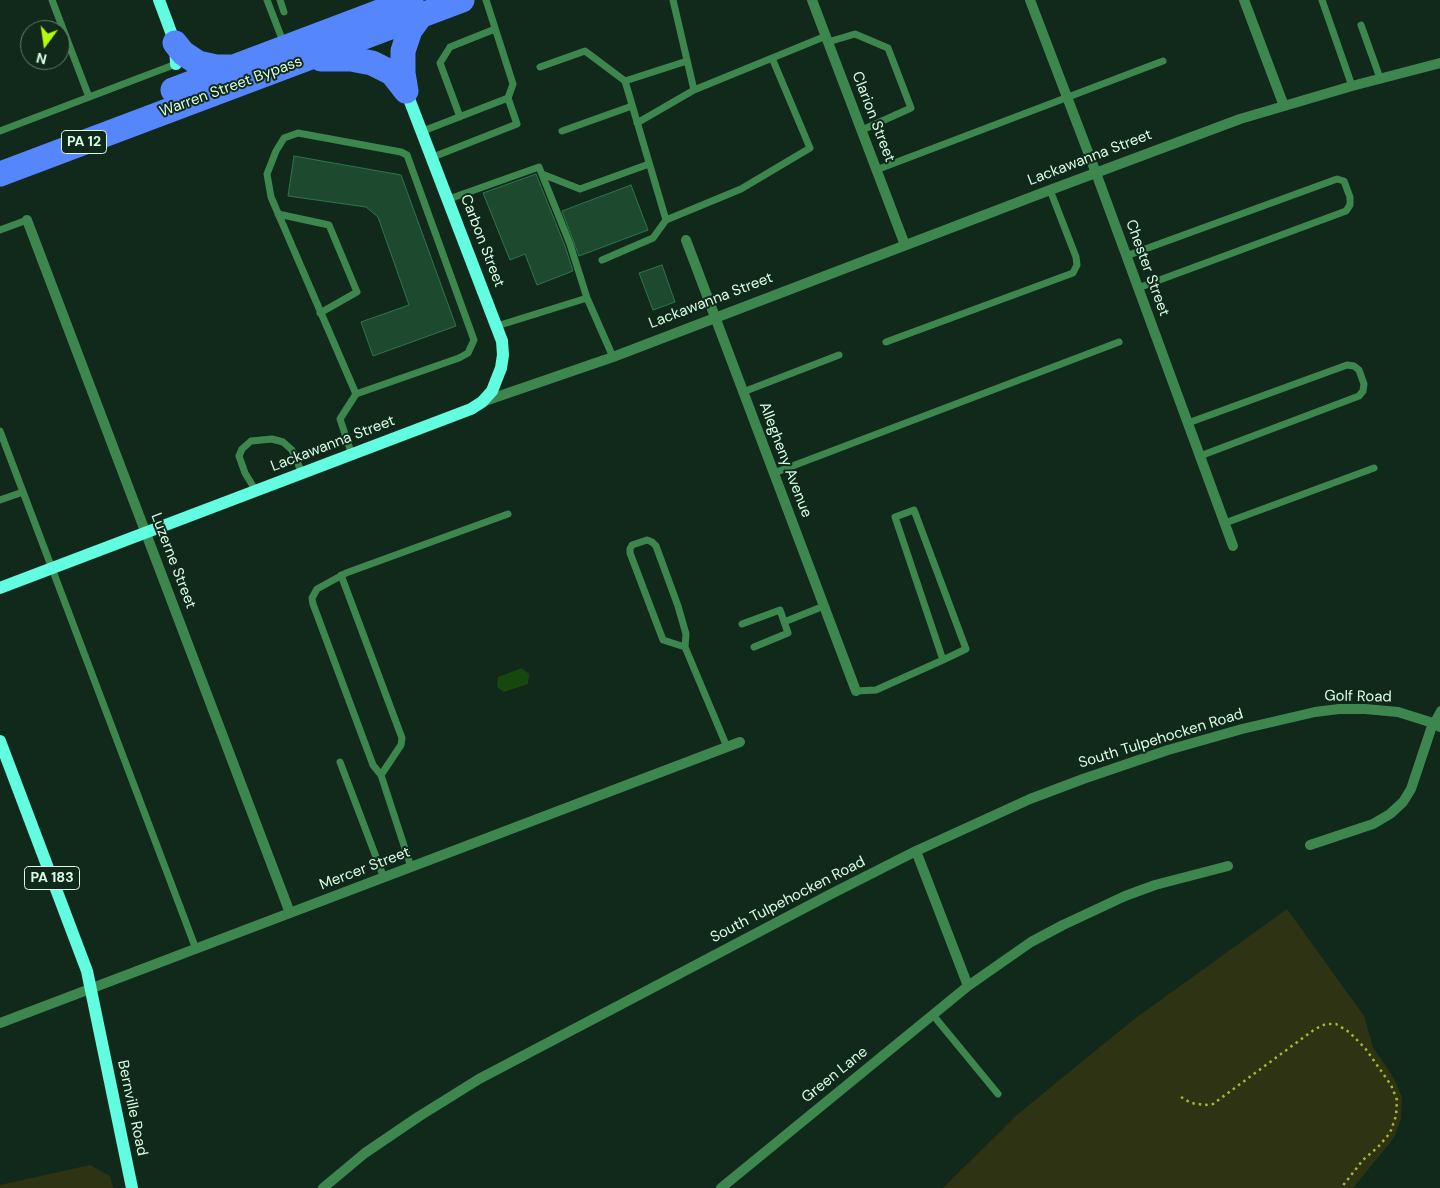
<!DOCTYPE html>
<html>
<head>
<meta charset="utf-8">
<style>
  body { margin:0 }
  #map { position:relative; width:1440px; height:1188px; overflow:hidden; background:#11291a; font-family:"DM Sans",sans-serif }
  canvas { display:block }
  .north { position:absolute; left:20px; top:20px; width:50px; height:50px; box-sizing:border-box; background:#11291a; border:1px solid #617e6b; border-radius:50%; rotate:194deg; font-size:14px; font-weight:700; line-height:20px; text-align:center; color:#d9fee5 }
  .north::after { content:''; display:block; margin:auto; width:18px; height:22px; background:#b4fb09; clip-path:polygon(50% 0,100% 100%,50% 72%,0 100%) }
</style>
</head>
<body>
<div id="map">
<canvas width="1440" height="1188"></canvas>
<div class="north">N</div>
</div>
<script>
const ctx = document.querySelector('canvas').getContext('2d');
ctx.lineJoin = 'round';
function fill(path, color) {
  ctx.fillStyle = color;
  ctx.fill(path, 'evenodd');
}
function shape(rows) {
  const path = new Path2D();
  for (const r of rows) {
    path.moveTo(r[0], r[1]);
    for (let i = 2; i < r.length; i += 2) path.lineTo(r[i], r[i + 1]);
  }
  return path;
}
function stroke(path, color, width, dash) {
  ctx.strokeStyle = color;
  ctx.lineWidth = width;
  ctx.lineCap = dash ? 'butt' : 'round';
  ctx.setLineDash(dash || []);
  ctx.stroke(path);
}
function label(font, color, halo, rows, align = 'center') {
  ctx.font = font + ' "DM Sans",sans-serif';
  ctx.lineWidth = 4;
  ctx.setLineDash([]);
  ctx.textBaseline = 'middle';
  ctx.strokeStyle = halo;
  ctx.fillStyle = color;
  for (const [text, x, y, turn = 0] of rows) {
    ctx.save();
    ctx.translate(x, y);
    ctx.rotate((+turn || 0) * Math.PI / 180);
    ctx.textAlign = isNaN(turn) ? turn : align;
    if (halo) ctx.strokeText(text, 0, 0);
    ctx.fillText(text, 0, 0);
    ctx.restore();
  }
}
const green = shape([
  [1287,909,1364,1016,1373,1047,1395,1080,1402,1097,1401,1119,1394,1138,1353,1188,943,1188,1018,1114,1133,1020],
  [90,1165,110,1176,113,1188,0,1188,0,1185]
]);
const water = shape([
  [522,668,529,674,528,684,504,692,497,687,498,677]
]);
const building = shape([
  [294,156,401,175,456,326,373,356,361,322,409,305,378,217,366,207,288,196,294,156],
  [536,174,565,246,573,271,537,285,525,254,510,260,483,193,536,174],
  [631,185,648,230,579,256,562,211,631,185],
  [662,265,675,302,653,310,639,273,662,265]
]);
const path = shape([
  [1181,1097,1191,1103,1205,1105,1213,1104,1315,1029,1326,1024,1336,1024,1349,1032,1365,1048,1391,1085,1397,1100,1396,1116,1390,1133,1378,1147,1363,1160,1341,1188]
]);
const lane = shape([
  [52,0,89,97],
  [267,0,284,44],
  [280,0,284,12],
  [673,0,694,90],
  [1322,0,1352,86],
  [1361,25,1380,78],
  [828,42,855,34,888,48,911,108,862,130],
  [687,61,625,81,666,220,741,189,810,148,772,58],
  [540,67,585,51,625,81],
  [460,117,440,63,450,47,495,29],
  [637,123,694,90,826,36],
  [0,131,176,64],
  [423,131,508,98],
  [562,131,632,106],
  [433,157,517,124,508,98,513,84,486,0],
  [876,170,1163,61],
  [542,174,580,189,649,164],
  [449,199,539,167,570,244,587,298],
  [278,214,329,225,357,292,320,313],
  [0,230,27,220],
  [1126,256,1337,179,1344,181,1350,197,1350,205,1346,211,1138,288],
  [602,260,653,238,666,220],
  [497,326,587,298,613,357],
  [886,342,1073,273,1077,265,1076,257,1050,190],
  [743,392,839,355],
  [1188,423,1347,365,1354,366,1359,370,1364,384,1363,391,1359,396,1200,456],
  [0,431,196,949],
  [352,455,340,419,356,394,459,358,468,353,474,340,407,155,401,152,298,133,284,138,276,151,267,174,271,197,356,394],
  [774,473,1119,342],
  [256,491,245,473,239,456,242,449,251,441,272,439,283,442,292,450,302,473],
  [0,500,23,492],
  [1225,523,1374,468],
  [341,575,402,738,401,745,381,775],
  [784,622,824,606],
  [742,624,780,610,788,633,754,647],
  [685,647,663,640,630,553,630,549,632,545,647,540,652,542,656,546,678,606,686,634,685,647,727,747],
  [856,691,876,690,943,660,966,649,914,510,895,517,943,660],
  [1433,723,1440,710],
  [340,762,384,878],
  [411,867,381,775,373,765,313,604,312,598,317,589,346,573,508,514],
  [933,1015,998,1094]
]);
const street = shape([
  [812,0,905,245],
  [1030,0,1096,173,1233,546],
  [1244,0,1284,106],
  [27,220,290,913],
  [686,240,856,691],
  [482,402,613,357,1050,190,1240,119,1352,86,1440,63],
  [1310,845,1373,824,1390,814,1403,802,1411,789,1433,723,1439,721],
  [916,851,968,986],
  [0,1023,740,742],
  [323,1188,365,1153,418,1117,479,1079,831,894,916,851,1030,799,1083,779,1168,750,1242,729,1315,712,1339,709,1365,709,1398,712,1433,723,1440,727],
  [721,1188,968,986,1031,942,1063,925,1125,896,1155,885,1228,866]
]);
const primary = shape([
  [159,0,175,43,176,64],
  [0,588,471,409,482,402,492,391,501,368,503,355,502,341,406,91],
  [0,741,87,971,132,1188]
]);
const highway = shape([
  [175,43,183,53,198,63,216,67,229,67],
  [321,59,351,59,372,63,392,73,406,91],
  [173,90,411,0],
  [406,91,403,73,403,51,410,30,421,15],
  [0,174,462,0]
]);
const shields = [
  [84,142,45],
  [52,878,55]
];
const shieldNames = [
  ["PA 12",84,142],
  ["PA 183",52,878]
];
const streetNames = [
  ["Warren Street Bypass",231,87,-20],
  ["Clarion Street",873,117,69],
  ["Lackawanna Street",1090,158,-21],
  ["Carbon Street",482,241,69],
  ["Chester Street",1147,268,70],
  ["Lackawanna Street",711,301,-21],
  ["Lackawanna Street",333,444,-21],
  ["Allegheny Avenue",785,460,69],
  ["Luzerne Street",173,561,69],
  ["Golf Road",1358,697,1],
  ["South Tulpehocken Road",1161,739,-17],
  ["Mercer Street",365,869,-21],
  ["South Tulpehocken Road",788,900,-27],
  ["Green Lane",835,1075,-39],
  ["Bernville Road",132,1108,78]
];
fill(green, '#2e3314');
fill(water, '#16470c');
fill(building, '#1d4a2f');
stroke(building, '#2f754b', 1);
stroke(path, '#a7b932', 2.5, [2.5, 4]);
stroke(lane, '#3d874e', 7);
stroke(street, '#3d874e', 10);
stroke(primary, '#62fce1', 12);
stroke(highway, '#5686fc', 25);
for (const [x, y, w] of shields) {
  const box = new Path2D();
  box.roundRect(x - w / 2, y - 11.5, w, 23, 4);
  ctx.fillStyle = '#11291a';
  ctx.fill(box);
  stroke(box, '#d9fee5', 1);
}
label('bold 14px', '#d9fee5', null, shieldNames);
label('15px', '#d9fee5', '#11291a', streetNames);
</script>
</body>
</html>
